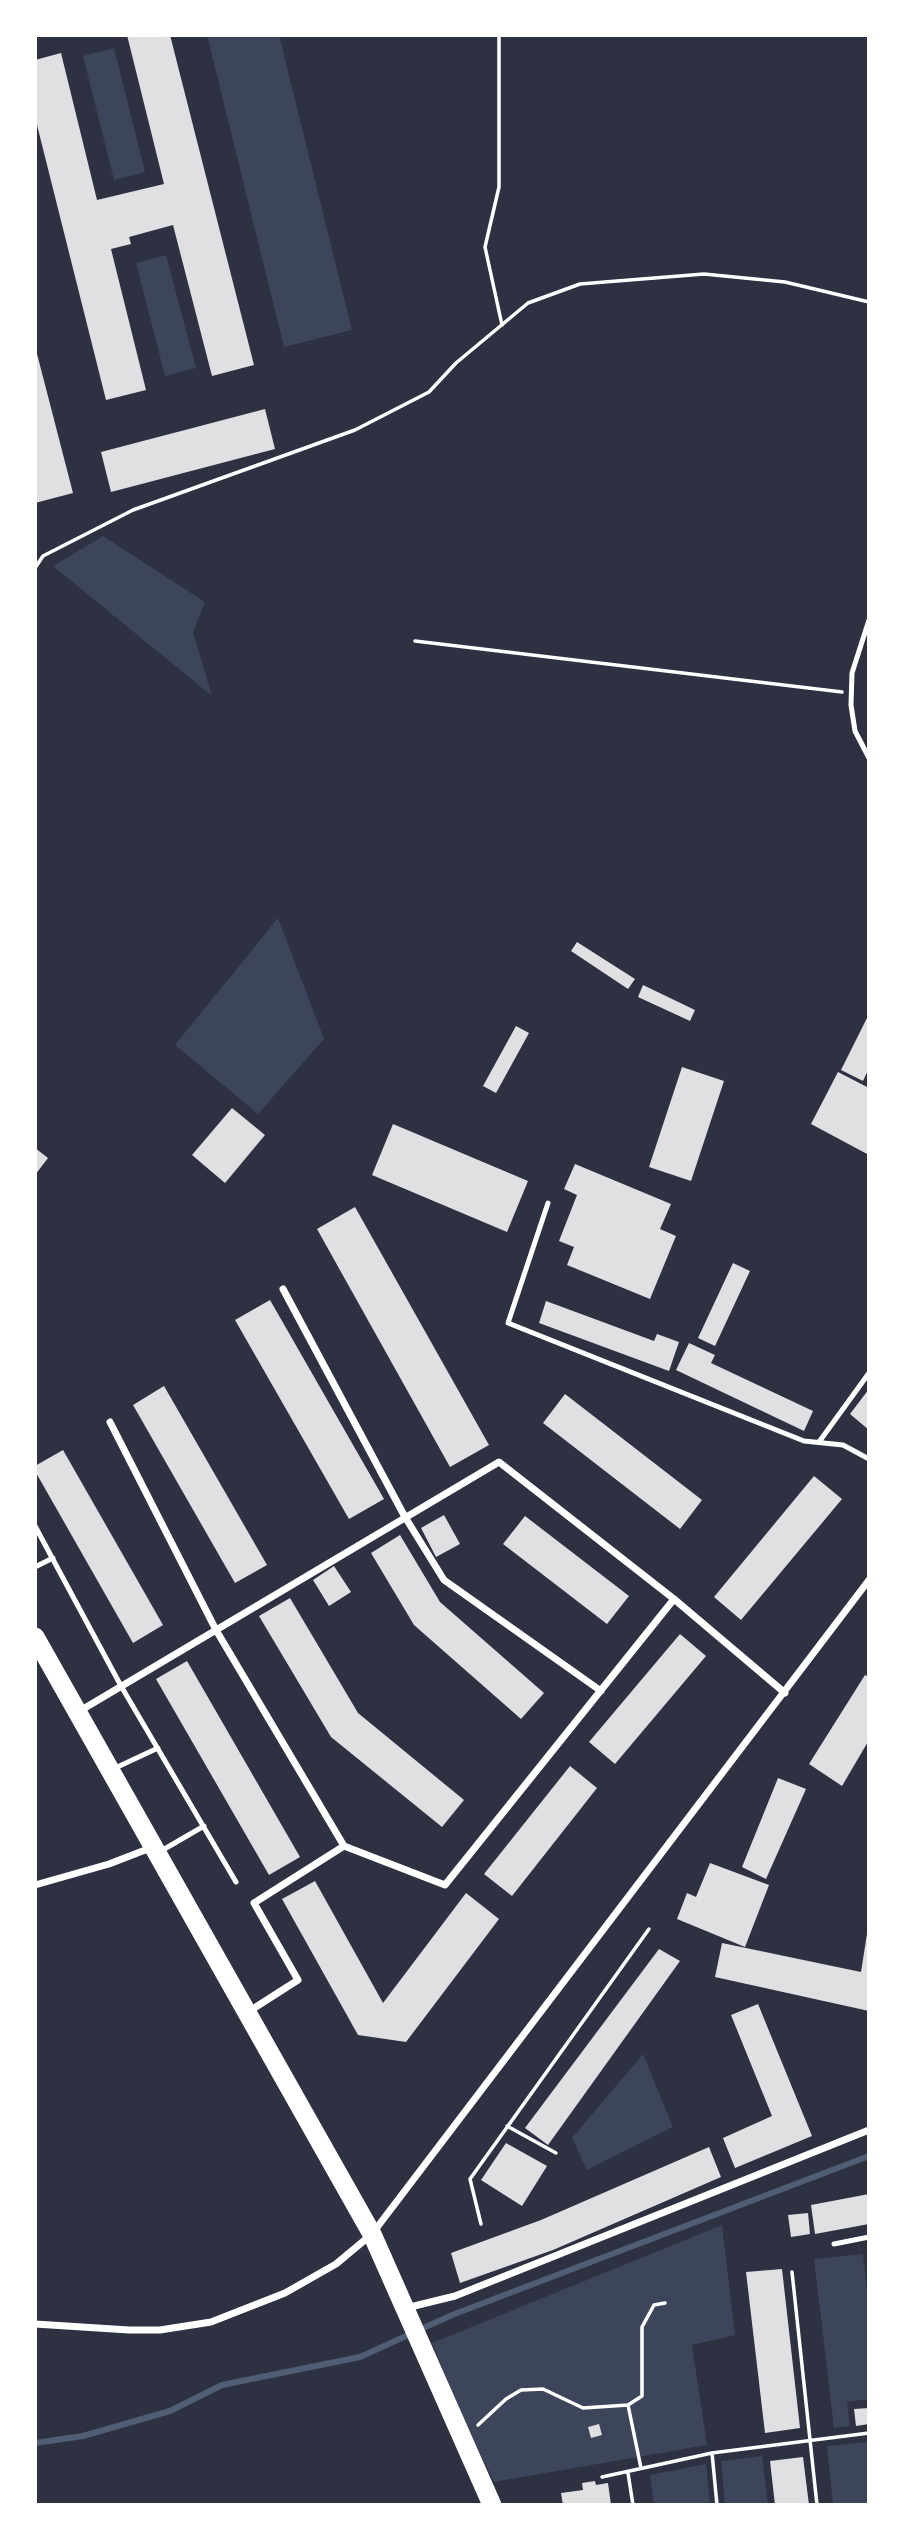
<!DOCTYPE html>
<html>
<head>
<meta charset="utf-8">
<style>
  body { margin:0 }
  #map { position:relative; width:904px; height:2540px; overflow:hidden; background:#2d3142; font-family:Montserrat,sans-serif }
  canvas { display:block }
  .frame { position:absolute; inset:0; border:37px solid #fff; pointer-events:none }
</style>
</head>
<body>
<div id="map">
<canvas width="904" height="2540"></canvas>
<div class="frame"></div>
</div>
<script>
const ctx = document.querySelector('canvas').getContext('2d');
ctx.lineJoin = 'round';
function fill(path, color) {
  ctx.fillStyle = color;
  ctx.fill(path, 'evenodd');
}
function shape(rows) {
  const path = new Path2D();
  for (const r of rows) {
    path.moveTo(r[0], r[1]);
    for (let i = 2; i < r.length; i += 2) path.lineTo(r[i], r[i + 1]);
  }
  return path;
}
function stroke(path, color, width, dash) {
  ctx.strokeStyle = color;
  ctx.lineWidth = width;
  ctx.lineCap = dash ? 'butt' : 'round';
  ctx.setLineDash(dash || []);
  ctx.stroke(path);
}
const green = shape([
  [207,35,279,35,352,330,284,347],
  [114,48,145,172,114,180,83,56],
  [166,255,196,368,165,376,136,263],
  [103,536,205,602,193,632,212,696,53,566],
  [278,918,324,1039,258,1114,175,1045],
  [643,2054,673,2127,587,2170,572,2138],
  [722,2225,735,2335,692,2345,707,2445,494,2482,458,2408,432,2343],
  [863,2254,869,2311,869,2399,847,2402,850,2426,834,2428,814,2259],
  [869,2442,869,2505,833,2505,827,2446],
  [762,2456,768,2505,725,2505,721,2461],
  [706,2464,710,2505,654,2505,650,2475]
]);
const stream = shape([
  [35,2443,83,2436,170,2411,222,2385,360,2357,452,2315,869,2156]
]);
const building = shape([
  [127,35,170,35,254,365,212,376,173,225,129,237,131,244,111,249,146,390,106,400,35,117,35,60,61,53,97,200,164,184],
  [35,346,73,493,35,503],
  [265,409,275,449,111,492,101,452],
  [577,942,635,979,628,989,571,951],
  [643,985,695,1010,690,1021,638,997],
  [869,1014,869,1068,863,1081,841,1070],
  [516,1026,529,1033,496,1093,483,1086],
  [682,1067,724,1081,691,1181,649,1167],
  [838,1072,869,1088,869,1155,811,1124],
  [232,1108,265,1135,225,1183,192,1155],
  [393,1124,528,1181,507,1232,372,1175],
  [35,1148,48,1158,35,1175],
  [575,1164,671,1204,660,1229,676,1236,650,1299,567,1265,574,1247,559,1241,577,1195,564,1189],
  [355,1207,489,1445,450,1467,317,1229],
  [733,1263,750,1271,715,1346,698,1338],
  [270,1300,384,1499,349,1519,235,1320],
  [546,1301,654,1341,657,1334,679,1342,669,1371,539,1323],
  [689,1343,715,1355,711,1363,813,1411,804,1431,676,1370],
  [164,1386,267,1565,235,1583,133,1405],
  [869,1389,869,1430,850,1414],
  [565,1394,702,1500,680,1529,543,1423],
  [63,1450,163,1625,133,1643,35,1471,35,1466],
  [814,1476,842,1499,741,1620,714,1597],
  [444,1515,460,1544,436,1557,421,1528],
  [525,1516,629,1596,607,1624,503,1544],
  [400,1535,440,1602,544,1693,521,1719,414,1625,371,1553],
  [334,1566,351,1592,329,1606,313,1580],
  [290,1598,358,1713,464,1800,442,1827,331,1737,259,1616],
  [680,1634,706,1656,615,1764,589,1742],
  [187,1661,300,1857,269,1875,156,1679],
  [865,1675,869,1677,869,1740,842,1786,809,1764],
  [570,1766,597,1788,512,1896,484,1874],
  [778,1778,806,1789,766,1879,742,1867],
  [710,1863,769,1885,745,1947,677,1919,687,1893,696,1897],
  [315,1881,383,2003,466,1893,499,1919,406,2042,358,2035,282,1899],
  [867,1934,869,2011,715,1977,722,1943,861,1972],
  [659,1949,680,1961,548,2145,525,2128],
  [758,2004,812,2136,735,2168,723,2138,772,2116,731,2015],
  [506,2143,547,2166,522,2206,481,2180],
  [709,2147,721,2177,553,2250,460,2283,451,2253,541,2220],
  [869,2194,869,2224,815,2234,811,2205],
  [808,2213,810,2234,791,2237,788,2215],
  [782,2269,800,2428,765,2433,746,2272],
  [869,2408,869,2424,856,2426,854,2409],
  [599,2424,602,2435,591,2438,588,2427],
  [803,2457,809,2505,775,2505,770,2461],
  [595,2481,596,2485,608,2483,611,2505,563,2505,561,2493,583,2490,582,2483]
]);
const path = shape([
  [499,35,499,187,485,247,502,325],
  [35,568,43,556,133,510,355,430,429,392,456,363,528,303,580,284,704,274,785,282,869,302],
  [415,641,842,692],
  [507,2126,556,2153],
  [481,2224,470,2179,649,1929],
  [792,2272,817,2505],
  [628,2405,641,2468],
  [478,2425,506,2399,521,2390,543,2389,583,2408,628,2405,642,2396,642,2327,654,2305,665,2303],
  [712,2453,717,2505],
  [628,2473,633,2505],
  [602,2477,712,2453,869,2433]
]);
const service = shape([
  [869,620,852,673,851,705,855,731,869,758],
  [548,1203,508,1323,804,1441,843,1445,869,1459],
  [819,1442,869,1373],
  [35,1526,121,1686,236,1882],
  [35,1567,53,1558],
  [113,1769,158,1748],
  [161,1851,204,1826],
  [834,2244,869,2237]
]);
const minor = shape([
  [283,1289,405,1517,444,1580,601,1691],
  [110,1422,216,1630,344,1846,445,1885,674,1599],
  [78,1712,499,1462,674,1599,785,1693],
  [35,1885,109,1864,153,1847],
  [248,2012,298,1980,254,1903,344,1846],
  [406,2308,455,2296,869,2130],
  [35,2324,129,2330,160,2330,211,2322,285,2293,336,2264,372,2234,869,1580]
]);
const trunk = shape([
  [35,1637,372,2234,492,2505]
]);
fill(green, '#3c4559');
stroke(stream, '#4f5d75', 6);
fill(building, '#e0e0e3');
stroke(path, '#fff', 3.5);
stroke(service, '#fff', 5);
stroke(minor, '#fff', 7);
stroke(trunk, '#fff', 19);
</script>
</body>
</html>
